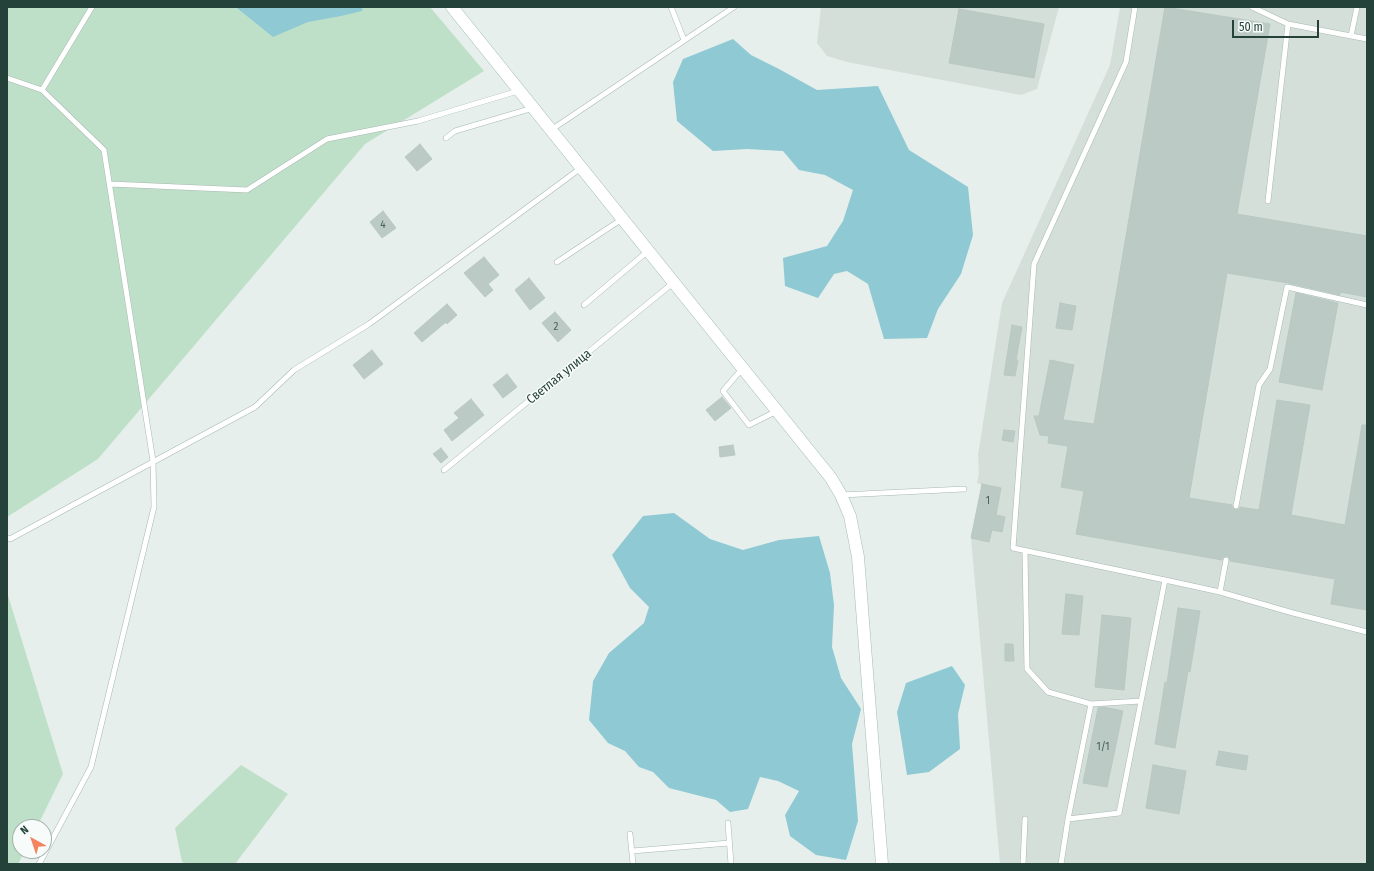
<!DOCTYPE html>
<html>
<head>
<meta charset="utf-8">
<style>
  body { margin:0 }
  #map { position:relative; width:1374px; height:871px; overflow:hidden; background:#e6efeb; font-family:"Fira Sans Condensed",sans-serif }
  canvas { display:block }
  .frame { position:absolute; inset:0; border:8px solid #24423a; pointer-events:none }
  .north { position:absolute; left:12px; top:819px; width:40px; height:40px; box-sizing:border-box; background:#f7fbf9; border:1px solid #a3b1ad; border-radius:50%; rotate:320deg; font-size:11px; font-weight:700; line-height:16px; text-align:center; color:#24423a }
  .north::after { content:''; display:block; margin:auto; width:14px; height:18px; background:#f4845f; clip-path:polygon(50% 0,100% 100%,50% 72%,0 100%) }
  .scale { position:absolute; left:1232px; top:20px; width:87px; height:18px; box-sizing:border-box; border:2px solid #24423a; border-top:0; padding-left:5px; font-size:12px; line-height:14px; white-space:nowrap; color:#24423a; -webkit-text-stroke:3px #f7fbf9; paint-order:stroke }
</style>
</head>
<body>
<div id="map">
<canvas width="1374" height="871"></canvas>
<div class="frame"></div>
<div class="north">N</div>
<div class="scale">50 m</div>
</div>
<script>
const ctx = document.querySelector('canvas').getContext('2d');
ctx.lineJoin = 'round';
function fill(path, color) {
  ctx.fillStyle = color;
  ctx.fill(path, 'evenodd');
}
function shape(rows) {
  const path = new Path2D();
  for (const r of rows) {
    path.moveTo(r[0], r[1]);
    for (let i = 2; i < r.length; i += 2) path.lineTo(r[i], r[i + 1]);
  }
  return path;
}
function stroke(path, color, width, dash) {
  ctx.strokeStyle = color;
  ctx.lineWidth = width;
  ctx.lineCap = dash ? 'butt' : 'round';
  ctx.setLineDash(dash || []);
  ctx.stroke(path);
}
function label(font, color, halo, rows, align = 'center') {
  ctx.font = font + ' "Fira Sans Condensed",sans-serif';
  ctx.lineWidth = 3;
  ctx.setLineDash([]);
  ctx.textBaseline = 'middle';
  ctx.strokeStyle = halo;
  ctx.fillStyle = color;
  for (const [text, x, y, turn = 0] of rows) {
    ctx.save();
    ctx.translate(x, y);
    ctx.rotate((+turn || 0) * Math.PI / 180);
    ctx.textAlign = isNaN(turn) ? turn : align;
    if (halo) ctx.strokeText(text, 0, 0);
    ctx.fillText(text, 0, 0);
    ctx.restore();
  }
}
const built = shape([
  [821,7,1059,7,1037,89,1021,95,847,62,827,56,817,43],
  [1120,7,1367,7,1367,864,1000,864,971,538,982,485,977,483,979,473,978,455,1002,303,1110,65]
]);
const green = shape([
  [7,7,430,7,484,71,365,144,98,459,7,517],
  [7,592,63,774,37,827,20,827,20,851,25,851,18,864,7,864],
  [241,765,288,794,235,864,187,864,182,862,175,828]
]);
const water = shape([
  [237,7,363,7,362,11,341,16,308,22,273,37,237,8],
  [733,39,751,55,779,69,817,90,878,86,909,150,968,187,973,235,961,274,938,309,927,338,884,339,868,284,847,271,834,274,818,298,785,286,783,258,827,246,843,221,853,190,825,175,799,170,783,151,747,149,713,151,677,121,673,82,683,59],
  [674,513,710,539,743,550,779,540,819,536,830,573,834,605,832,647,841,678,861,709,852,744,858,821,846,860,816,855,790,836,785,815,799,791,778,781,760,777,748,809,730,812,716,800,669,788,653,772,639,767,625,751,608,743,589,720,593,681,609,653,644,623,649,607,630,588,612,555,643,516],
  [952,666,965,685,958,714,960,749,929,772,907,775,897,712,906,683]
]);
const building = shape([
  [1165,7,1270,24,1237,214,1367,236,1367,297,1340,292,1340,295,1288,283,1227,273,1189,498,1232,505,1233,509,1236,510,1239,509,1240,507,1259,510,1277,400,1310,405,1291,515,1345,525,1362,425,1367,425,1367,610,1331,604,1335,579,1230,561,1229,557,1226,556,1223,557,1222,560,1076,534,1084,491,1061,487,1068,446,1048,443,1049,436,1040,435,1034,416,1039,416,1050,360,1074,365,1063,420,1094,424,1165,7],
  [959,9,1044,24,1034,78,949,63,959,9],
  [420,144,432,159,417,171,405,157,420,144],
  [383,211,396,228,382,238,370,222,383,211],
  [484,257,499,275,488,284,493,290,485,297,464,273,484,257],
  [529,278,545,298,530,310,515,290,529,278],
  [1296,293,1338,303,1322,390,1279,382,1296,293],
  [1060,303,1076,306,1072,330,1056,328,1060,303],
  [447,304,457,315,447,324,446,322,422,342,414,333,447,304],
  [555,312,571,330,558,342,542,323,555,312],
  [1012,325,1022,327,1016,360,1018,360,1015,376,1004,375,1012,325],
  [372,350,383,364,364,379,353,365,372,350],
  [507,374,517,387,503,398,493,385,507,374],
  [722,397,731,408,715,421,706,410,722,397],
  [471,399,484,415,452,441,444,430,459,418,454,413,471,399],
  [1004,430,1015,431,1013,442,1002,440,1004,430],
  [733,445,735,455,720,457,719,447,733,445],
  [441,448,448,457,441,463,433,454,441,448],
  [982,484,1001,488,996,515,1005,517,1002,532,992,530,989,542,971,538,982,484],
  [1066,594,1083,596,1079,635,1062,634,1066,594],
  [1178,608,1200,611,1190,672,1188,671,1175,748,1155,744,1165,682,1167,683,1178,608],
  [1102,615,1131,618,1124,690,1095,687,1102,615],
  [1005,644,1013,644,1014,661,1005,661,1005,644],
  [1104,707,1123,711,1107,787,1083,783,1098,708,1104,707],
  [1219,751,1248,756,1246,770,1216,765,1219,751],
  [1153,765,1186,771,1179,814,1146,808,1153,765]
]);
const lane = shape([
  [671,7,684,40],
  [1135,7,1126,62,1034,264,1013,548,1165,580],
  [1252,7,1288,24,1367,39],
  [1351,36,1357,7],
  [7,78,42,90],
  [551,130,734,7],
  [446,138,455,131,533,108],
  [110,184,247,190,327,139,418,121,518,91],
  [1268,201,1288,24],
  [557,262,622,219],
  [584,305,648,251],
  [742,369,723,391,749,425,777,411],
  [444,470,673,283],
  [841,495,964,489],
  [1236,506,1259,385,1270,369,1287,287,1367,305],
  [7,538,10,539,255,407,294,370,369,324,581,168],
  [1025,551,1027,669,1048,692,1091,704,1068,819],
  [1220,592,1226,560],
  [1091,704,1141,701],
  [728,823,731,864],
  [630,834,633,864],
  [632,851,729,843],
  [39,864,91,767,154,507,153,461,104,150,42,90,92,7],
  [1023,864,1025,819],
  [1061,864,1068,819,1119,813,1165,580,1220,592,1293,613,1367,632]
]);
const secondary = shape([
  [452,7,831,478,841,495,850,516,858,557,882,864]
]);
const numberNames = [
  ["4",383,225],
  ["2",556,327],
  ["1",988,501],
  ["1/1",1103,747]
];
const streetNames = [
  ["Светлая улица",559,377,-39]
];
fill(built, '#d4dfda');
fill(green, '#bfe0c8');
fill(water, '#8ec9d4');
fill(building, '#bbcac4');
stroke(building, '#b8c9c2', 1);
stroke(lane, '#a8b8b2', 6);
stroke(secondary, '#a4bbb3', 13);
stroke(lane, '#fff', 5);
stroke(secondary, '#fff', 12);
label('11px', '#4a645c', null, numberNames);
label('13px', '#24423a', '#f7fbf9', streetNames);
</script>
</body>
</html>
